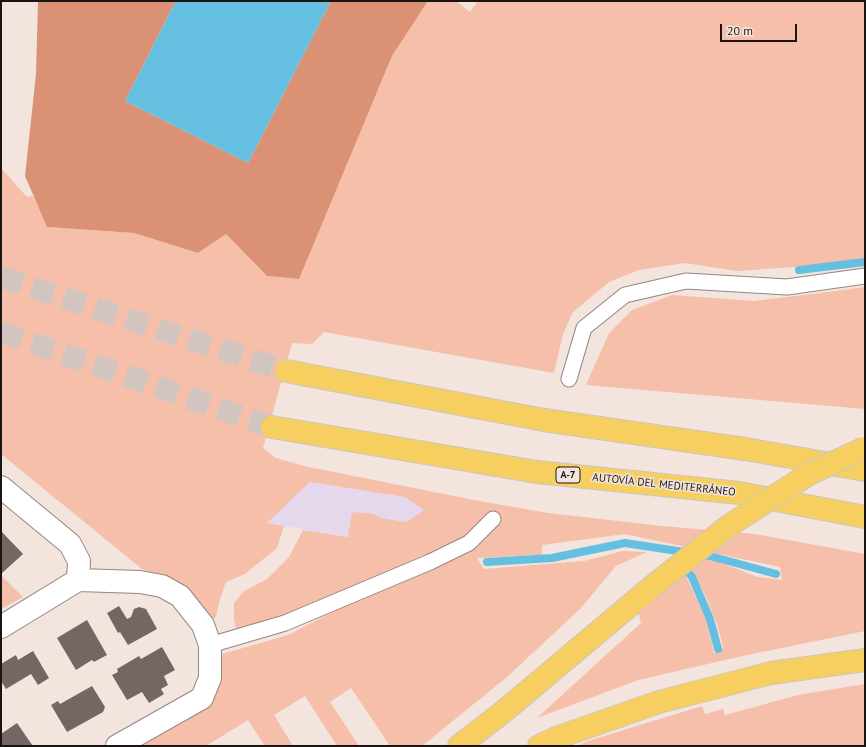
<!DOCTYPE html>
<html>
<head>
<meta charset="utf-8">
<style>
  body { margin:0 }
  #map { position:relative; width:866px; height:747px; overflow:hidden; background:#f3e4de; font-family:"PT Sans",sans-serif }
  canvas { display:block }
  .frame { position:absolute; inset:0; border:2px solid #1a1513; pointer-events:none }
  .scale { position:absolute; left:720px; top:24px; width:77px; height:18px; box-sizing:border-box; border:2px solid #1a1513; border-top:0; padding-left:5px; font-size:12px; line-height:14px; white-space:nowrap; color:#1a1513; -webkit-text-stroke:3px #f3e4de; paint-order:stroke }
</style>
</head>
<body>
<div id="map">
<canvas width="866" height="747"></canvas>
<div class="frame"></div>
<div class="scale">20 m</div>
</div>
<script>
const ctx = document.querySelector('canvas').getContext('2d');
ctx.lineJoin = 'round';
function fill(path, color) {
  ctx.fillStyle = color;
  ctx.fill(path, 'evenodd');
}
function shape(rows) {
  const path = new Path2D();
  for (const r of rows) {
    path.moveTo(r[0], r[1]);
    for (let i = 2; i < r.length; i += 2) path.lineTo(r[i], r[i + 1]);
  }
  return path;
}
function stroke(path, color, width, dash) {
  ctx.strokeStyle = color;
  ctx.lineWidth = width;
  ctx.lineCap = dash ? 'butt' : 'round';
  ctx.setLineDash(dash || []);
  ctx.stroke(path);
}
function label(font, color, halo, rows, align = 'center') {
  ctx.font = font + ' "PT Sans",sans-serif';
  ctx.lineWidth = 3;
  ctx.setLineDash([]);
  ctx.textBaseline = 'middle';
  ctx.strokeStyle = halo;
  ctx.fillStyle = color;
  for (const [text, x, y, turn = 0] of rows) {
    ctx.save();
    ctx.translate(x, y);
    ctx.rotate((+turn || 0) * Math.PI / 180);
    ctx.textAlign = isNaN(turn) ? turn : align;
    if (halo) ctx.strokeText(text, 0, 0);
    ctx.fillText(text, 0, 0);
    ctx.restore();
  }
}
const industrial = shape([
  [310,482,405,497,425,510,407,522,381,518,373,514,348,537,267,523]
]);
const green = shape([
  [428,1,456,1,470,12,478,1,865,1,865,260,793,267,737,271,685,263,639,270,609,282,573,312,563,334,554,373,324,332,312,344,292,343,263,448,276,458,304,466,474,500,548,513,662,526,755,534,865,554,865,631,747,655,638,680,537,718,641,623,638,612,658,594,685,574,706,619,714,653,721,652,723,647,717,624,707,599,692,569,708,558,758,577,782,580,780,567,625,534,542,545,542,555,477,558,484,569,584,561,622,551,647,552,616,566,581,608,507,677,422,746,390,746,351,688,330,702,359,746,337,746,305,696,274,715,293,746,265,746,248,720,206,746,136,746,215,693,221,672,219,655,288,635,350,603,436,568,478,546,498,523,485,516,465,537,441,548,283,617,236,629,234,619,234,603,244,591,267,579,289,557,303,530,348,537,352,512,373,514,381,518,407,522,424,510,405,497,310,482,267,523,284,526,277,548,245,574,226,582,220,599,216,617,211,620,155,574,142,569,1,454,1,168,27,197,33,196,48,227,134,233,198,253,226,234,267,276,298,279,392,56],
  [865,287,865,409,586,385,609,333,632,310,672,295,754,301,820,293],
  [1,575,23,597,1,609],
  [865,684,865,746,578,746,588,741,702,706,705,714,723,709,725,715,798,695]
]);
const forest = shape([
  [38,1,176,1,125,101,248,163,331,1,428,1,392,56,299,279,267,276,226,234,198,253,134,233,47,227,25,176,36,74]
]);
const water = shape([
  [176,1,331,1,248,163,125,101]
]);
const stream = shape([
  [799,270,865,262],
  [487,562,552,558,625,543,710,556,776,574],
  [682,564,692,577,710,619,718,649]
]);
const building = shape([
  [1,531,23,554,1,574],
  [119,606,127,619,131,617,134,609,139,607,146,609,157,629,128,645,120,632,118,633,107,613],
  [87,620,107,655,94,662,92,660,76,670,57,638],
  [162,647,175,670,164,676,168,685,161,689,164,694,149,703,142,692,127,700,112,675,118,672,117,669,139,656,141,659],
  [33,651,49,678,38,685,31,674,6,689,1,681,1,664,16,655,18,660],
  [92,686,105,707,103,712,67,732,51,705,58,701,60,704],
  [17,723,28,739,33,746,1,746,1,734]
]);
const motorwayTunnel = shape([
  [1,277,286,371],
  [1,332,272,427]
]);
const service = shape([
  [569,379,584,328,625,295,686,281,787,287,865,276],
  [210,645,285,623,430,562,469,543,493,519]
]);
const minor = shape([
  [1,487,70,544,79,561,78,580],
  [1,627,78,580,140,582,162,586,180,596,203,625,210,645,210,678,202,698,117,746]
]);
const motorway = shape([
  [286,371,544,420,745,449,865,470],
  [272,427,537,472,739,493,865,517],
  [459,746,503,712,653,586],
  [539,746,556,738,659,702,771,673,865,660]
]);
const motorwayBridge = shape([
  [653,586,730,525,809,474,865,448]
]);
const shields = [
  [568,475,24]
];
const shieldNames = [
  ["A-7",568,475]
];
const streetNames = [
  ["AUTOVÍA DEL MEDITERRÁNEO",664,485,6]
];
fill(industrial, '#e5d8ec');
fill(green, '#f5bfaa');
fill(forest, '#db9274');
fill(water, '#64bfe0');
stroke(stream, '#64bfe0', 8);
fill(building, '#746663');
stroke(motorwayTunnel, '#d2c5c0', 22, [22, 11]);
stroke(service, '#948680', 17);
stroke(minor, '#948680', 24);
stroke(motorway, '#c8c7c6', 24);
stroke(service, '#fff', 15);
stroke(minor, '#fff', 22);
stroke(motorway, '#f7cf61', 22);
stroke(motorwayBridge, '#c8c7c6', 24, []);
stroke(motorwayBridge, '#f7cf61', 22);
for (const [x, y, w] of shields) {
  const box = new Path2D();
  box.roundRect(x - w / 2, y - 8, w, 16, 3);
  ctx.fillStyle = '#f3e4de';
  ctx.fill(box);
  stroke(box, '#1a1513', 1);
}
label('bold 10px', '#1a1513', null, shieldNames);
label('11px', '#1a1513', '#f3e4de', streetNames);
</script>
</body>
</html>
